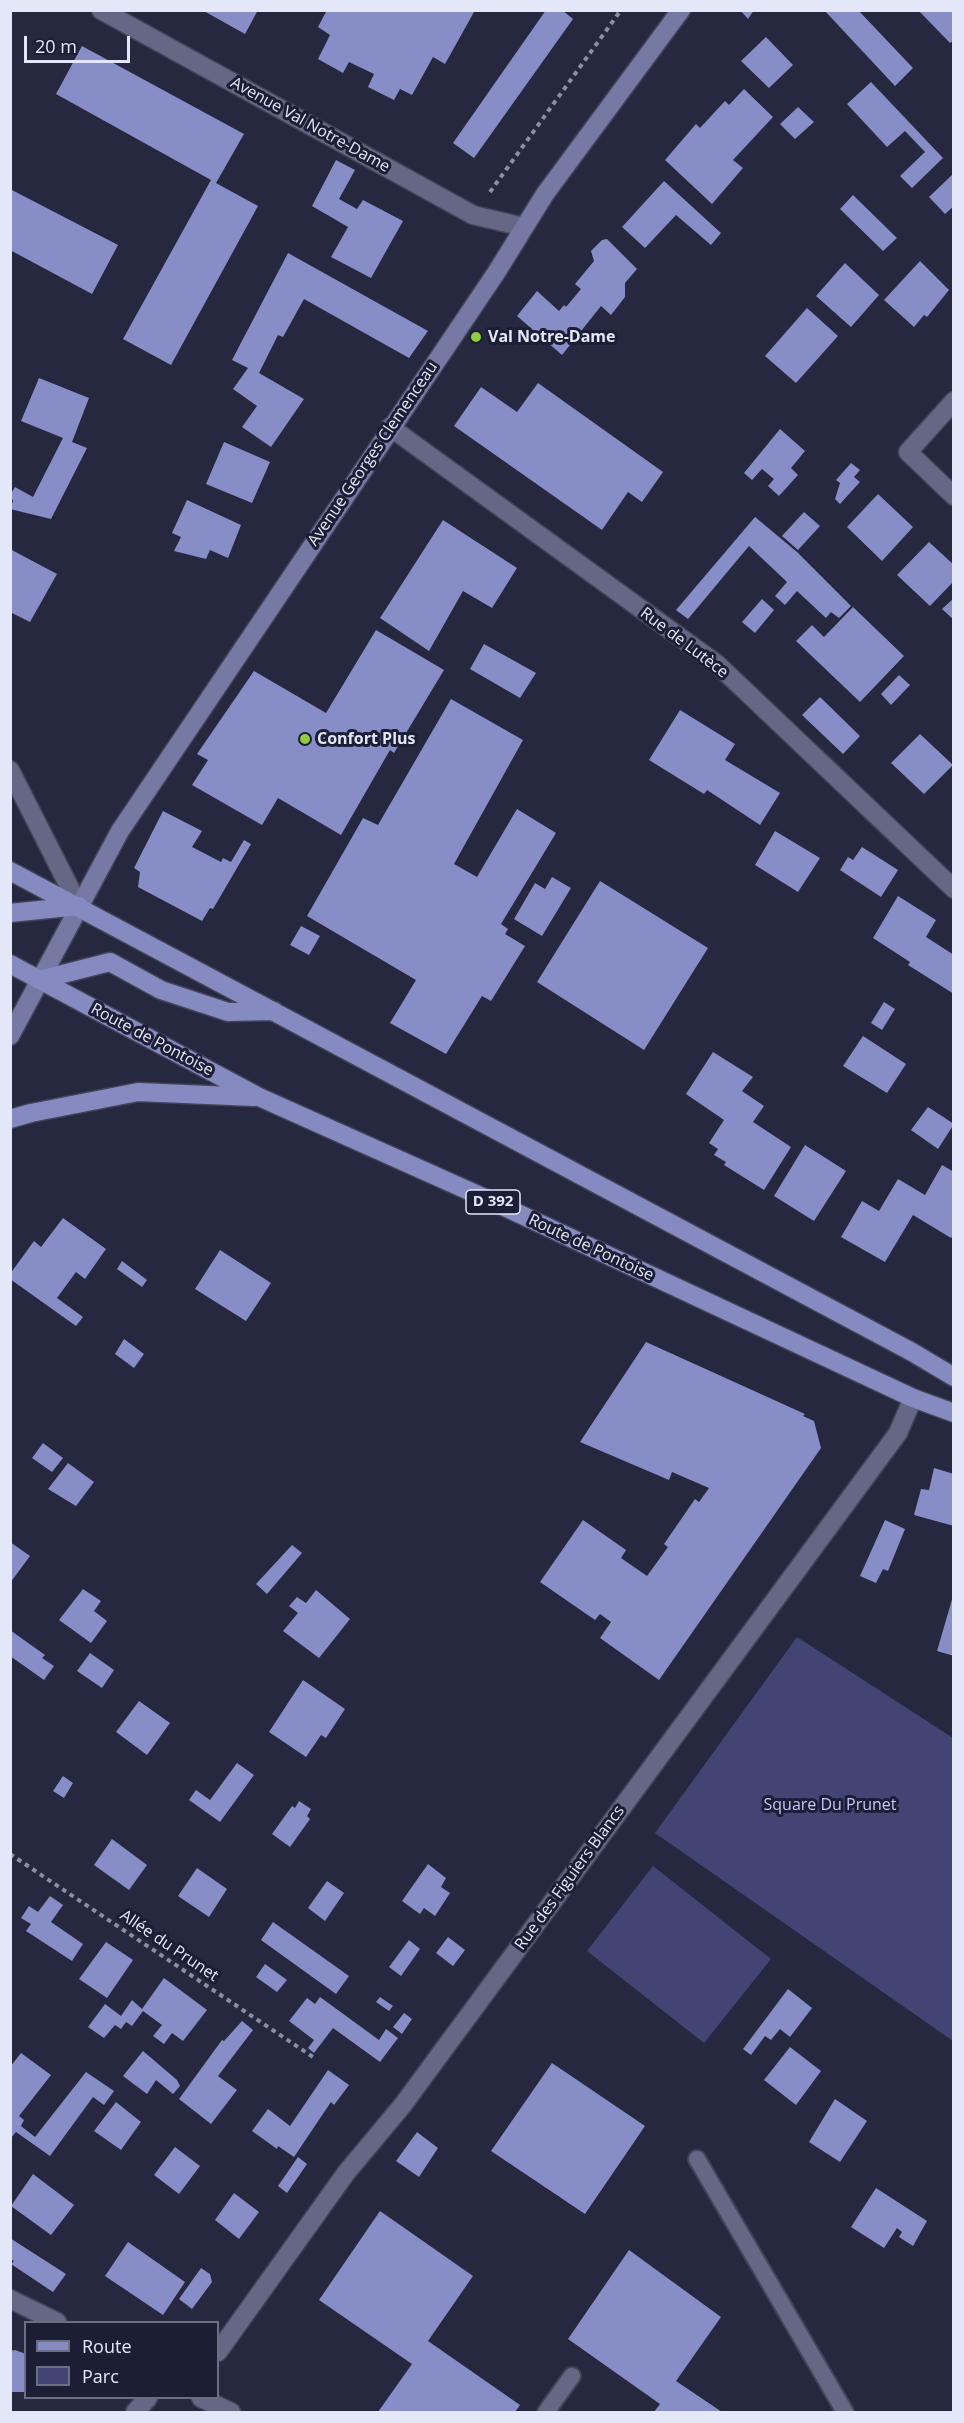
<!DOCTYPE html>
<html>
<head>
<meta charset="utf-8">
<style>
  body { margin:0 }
  #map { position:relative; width:964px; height:2423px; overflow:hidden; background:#262840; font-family:"Open Sans",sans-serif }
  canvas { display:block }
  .frame { position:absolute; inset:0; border:12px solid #e4e7f7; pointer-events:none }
  .legend { position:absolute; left:24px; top:2321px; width:195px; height:78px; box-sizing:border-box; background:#1c1e35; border:2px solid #6c6e83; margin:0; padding:8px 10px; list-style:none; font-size:18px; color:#e4e7f7 }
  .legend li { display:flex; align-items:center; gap:12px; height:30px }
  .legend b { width:30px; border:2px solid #6c6e83 }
  .scale { position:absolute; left:24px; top:36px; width:106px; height:27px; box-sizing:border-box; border:3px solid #e4e7f7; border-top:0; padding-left:8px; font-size:18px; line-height:21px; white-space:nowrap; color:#e4e7f7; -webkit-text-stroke:4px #1c1e35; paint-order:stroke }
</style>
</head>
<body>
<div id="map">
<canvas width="964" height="2423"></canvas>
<div class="frame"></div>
<ul class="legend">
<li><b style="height:8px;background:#858ac1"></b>Route</li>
<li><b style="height:16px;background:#424574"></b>Parc</li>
</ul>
<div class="scale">20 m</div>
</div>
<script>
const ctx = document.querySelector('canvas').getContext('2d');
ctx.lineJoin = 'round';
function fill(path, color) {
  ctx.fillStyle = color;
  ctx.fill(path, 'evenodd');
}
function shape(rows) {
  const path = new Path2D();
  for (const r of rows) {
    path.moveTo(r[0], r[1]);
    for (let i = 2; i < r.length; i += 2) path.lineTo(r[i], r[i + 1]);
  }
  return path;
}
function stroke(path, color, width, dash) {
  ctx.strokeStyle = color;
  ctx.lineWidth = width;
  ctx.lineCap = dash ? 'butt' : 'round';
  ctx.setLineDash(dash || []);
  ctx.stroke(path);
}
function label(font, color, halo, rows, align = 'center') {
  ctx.font = font + ' "Open Sans",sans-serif';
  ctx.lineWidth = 6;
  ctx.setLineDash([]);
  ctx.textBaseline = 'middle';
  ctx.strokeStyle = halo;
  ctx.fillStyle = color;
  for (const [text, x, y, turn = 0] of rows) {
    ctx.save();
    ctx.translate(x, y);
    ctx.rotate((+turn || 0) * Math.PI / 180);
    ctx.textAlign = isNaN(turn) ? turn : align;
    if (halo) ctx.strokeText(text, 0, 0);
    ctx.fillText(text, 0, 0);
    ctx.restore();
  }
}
const green = shape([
  [797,1637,953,1738,953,2041,655,1833],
  [653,1866,771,1959,704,2043,587,1951]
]);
const building = shape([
  [202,10,258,10,245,34],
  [327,10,471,10,474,12,445,64,433,57,412,95,400,89,394,100,368,87,374,74,349,62,343,73,318,59,330,35,318,27],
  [546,10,562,10,573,19,474,158,453,143],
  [740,10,754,10,748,19],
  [824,10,858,10,913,68,895,86],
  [918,10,954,10,954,40,950,43],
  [766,37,793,65,769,88,741,61],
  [82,46,244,134,216,183,258,206,171,365,123,339,211,180,56,94],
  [871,82,943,158,912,188,900,176,925,152,905,131,887,147,847,104],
  [744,89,773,117,733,160,743,168,712,204,665,160,696,124,700,128,725,101,729,105],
  [798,107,814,122,795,139,780,124],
  [336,160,355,170,339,199,357,209,363,200,403,221,371,278,331,257,348,227,312,206],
  [954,173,954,206,945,214,929,197],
  [664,181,721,233,711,245,676,215,645,248,622,227],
  [10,189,118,245,92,294,10,250],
  [853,195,897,238,883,251,840,209],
  [607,239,637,269,625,283,625,297,611,315,601,306,562,355,517,316,537,291,559,311,564,305,566,307,581,289,575,284,594,261,591,251,602,240],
  [288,253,428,331,409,358,304,299,283,337,278,335,259,373,304,399,271,447,242,427,257,406,233,389,248,368,232,360],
  [920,261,949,290,927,317,924,315,914,327,884,300],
  [845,263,879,295,851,327,816,296],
  [807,308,838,336,796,383,765,356],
  [39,378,89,398,72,442,87,448,51,519,10,509,13,501,10,495,15,487,33,497,63,438,21,421],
  [538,383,663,472,642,502,628,492,602,530,454,426,481,387,517,412],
  [780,429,805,451,791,468,798,475,779,496,768,486,774,479,762,469,752,480,744,473],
  [224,442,270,462,252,503,206,484],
  [851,463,860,470,854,477,860,482,840,504,835,499,840,483,836,480],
  [878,494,913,527,882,561,847,527],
  [187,500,241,525,228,558,210,550,206,559,174,551,181,537,172,533],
  [804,512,820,526,798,550,782,536],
  [755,517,797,552,851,606,839,618,831,612,826,618,797,591,785,605,775,596,787,582,749,546,688,619,676,610],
  [443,520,517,568,492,608,463,591,429,651,380,618],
  [929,542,954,565,954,581,930,606,897,575],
  [10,549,57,574,30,622,10,612],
  [954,598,954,620,942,609],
  [762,599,774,610,755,633,742,622],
  [853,607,904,656,860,702,796,641,812,625,824,637],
  [376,630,444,670,394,753,390,750,341,835,278,798,262,825,192,785,208,760,197,754,254,671,326,713],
  [484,644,536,673,520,698,470,669],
  [899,675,910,685,891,705,881,694],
  [820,697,860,736,843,754,802,715],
  [451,699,523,740,454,864,477,877,517,809,556,833,501,924,508,929,505,934,525,946,491,1001,482,996,446,1054,390,1023,416,980,307,916,363,818,378,825],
  [680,710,735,744,725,760,780,793,760,825,707,790,704,794,649,760],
  [920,734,953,765,924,794,891,763],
  [163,811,202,831,192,847,221,862,223,858,231,862,244,840,251,844,213,909,210,908,202,921,138,887,140,872,134,868],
  [775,831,820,858,798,892,755,865],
  [862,847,898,870,881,897,840,870,848,857,853,860],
  [552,877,571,888,542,936,514,919,535,883,545,889],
  [600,881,708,948,644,1050,537,982],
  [898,896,936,920,926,937,954,955,954,994,908,965,910,962,873,938],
  [301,926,320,936,309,955,290,945],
  [884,1002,895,1009,882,1030,871,1023],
  [863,1036,906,1064,887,1093,843,1066],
  [713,1052,753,1077,742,1091,764,1106,753,1122,791,1147,764,1190,724,1165,726,1162,714,1155,718,1149,709,1143,724,1120,686,1094],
  [928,1107,954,1124,938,1149,911,1130],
  [805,1145,846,1171,814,1221,774,1196],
  [942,1165,954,1172,954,1234,951,1238,913,1215,885,1262,841,1237,862,1201,879,1211,898,1179,925,1195],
  [63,1218,106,1249,85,1279,76,1272,57,1298,83,1317,76,1326,10,1279,10,1274,34,1241,41,1247],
  [220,1250,271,1283,246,1321,195,1289],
  [122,1261,147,1280,142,1287,117,1269],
  [124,1339,144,1354,134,1368,115,1354],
  [646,1342,805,1414,803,1416,814,1421,821,1448,659,1680,600,1638,611,1622,600,1614,595,1620,540,1582,583,1520,626,1550,621,1558,647,1576,668,1547,664,1544,695,1499,699,1502,709,1488,672,1472,669,1480,580,1442],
  [43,1443,63,1458,52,1472,32,1458],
  [68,1463,94,1482,76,1506,48,1489],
  [934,1468,954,1474,954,1526,914,1515,921,1489,929,1490],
  [885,1520,905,1529,888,1571,883,1569,876,1583,860,1576],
  [10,1542,30,1556,10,1583],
  [292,1545,302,1553,267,1594,256,1584],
  [83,1589,101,1601,94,1611,107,1621,91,1643,59,1620],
  [316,1590,350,1619,319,1658,283,1631,298,1613,289,1606,297,1597,306,1603],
  [953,1596,954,1596,954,1656,937,1651],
  [10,1630,45,1655,42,1658,54,1666,44,1680,10,1656],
  [90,1653,114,1670,102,1688,77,1671],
  [303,1680,345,1709,326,1738,321,1735,306,1757,269,1732],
  [139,1701,170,1723,147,1755,116,1732],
  [237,1763,254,1775,220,1822,189,1800,196,1790,210,1800],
  [63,1776,73,1783,64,1798,53,1791],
  [299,1801,311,1809,307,1816,310,1819,290,1847,272,1834,292,1806,295,1808],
  [112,1839,147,1865,129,1890,94,1865],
  [428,1864,446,1878,441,1887,450,1893,435,1916,424,1908,420,1914,402,1901],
  [197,1868,227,1889,209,1917,178,1896],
  [327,1881,344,1893,325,1921,308,1908],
  [50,1896,63,1905,51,1922,83,1944,72,1961,26,1931,31,1924,21,1918,29,1906,38,1912],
  [273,1922,349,1976,336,1994,261,1940],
  [448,1937,465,1950,453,1966,436,1953],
  [409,1940,420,1949,401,1976,389,1967],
  [106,1942,133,1960,107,1998,79,1979],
  [265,1964,287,1980,277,1992,256,1977],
  [164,1978,207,2010,183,2041,172,2033,164,2044,153,2036,162,2025,143,2011,132,2026,126,2022,121,2029,115,2025,104,2038,88,2027,105,2004,121,2016,132,2000,142,2009],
  [788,1989,812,2008,790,2037,780,2029,771,2040,765,2036,751,2055,743,2049],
  [320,1997,379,2040,386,2029,398,2038,380,2062,333,2028,314,2053,308,2048,314,2040,289,2021,307,1998,315,2004],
  [380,1997,393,2006,389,2011,376,2002],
  [404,2013,412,2019,402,2034,393,2027],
  [242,2021,253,2030,218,2076,237,2090,211,2124,179,2099,222,2040,224,2041],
  [790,2047,821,2071,796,2105,764,2080],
  [143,2051,177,2080,180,2086,173,2094,156,2080,147,2094,123,2076],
  [21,2053,51,2075,19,2116,24,2120,21,2126,35,2137,86,2072,114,2091,104,2105,93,2097,50,2156,16,2132,10,2139,10,2067],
  [552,2063,645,2126,585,2214,491,2151],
  [328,2070,349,2085,334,2105,331,2102,294,2157,278,2146,277,2149,252,2131,268,2109,290,2126],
  [835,2099,867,2121,840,2162,809,2142],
  [116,2102,141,2122,121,2150,94,2131],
  [417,2132,438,2148,419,2177,396,2161],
  [175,2147,200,2166,179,2194,154,2175],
  [298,2157,307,2164,287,2193,278,2186],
  [33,2174,74,2205,51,2235,11,2206],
  [876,2188,927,2221,913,2246,899,2237,902,2232,897,2228,884,2248,851,2227],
  [234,2193,259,2212,239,2239,215,2220],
  [380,2211,473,2276,428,2341,520,2405,515,2412,378,2412,412,2364,319,2300],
  [10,2238,66,2274,53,2292,11,2264,14,2261,10,2259],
  [128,2242,185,2282,163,2315,105,2276],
  [629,2250,721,2317,676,2381,722,2412,654,2412,660,2404,568,2339],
  [201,2268,210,2274,212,2282,192,2309,179,2299],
  [15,2350,26,2354,26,2392,10,2392,10,2351]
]);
const path = shape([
  [490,192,621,10],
  [10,1854,313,2057]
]);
const lane = shape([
  [697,2159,845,2412],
  [546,2412,572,2376]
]);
const street = shape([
  [101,10,473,215,524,227],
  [954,401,908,452,954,496],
  [390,427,717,664,954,889],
  [10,770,79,906],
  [10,2299,57,2322],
  [218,2352,346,2173,402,2106,898,1433,913,1398],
  [201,2398,231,2412],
  [135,2412,148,2398]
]);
const secondary = shape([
  [10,1036,120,831,496,273,545,194,681,10]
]);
const primary = shape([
  [10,871,912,1352,954,1377],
  [10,913,79,906],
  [10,964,259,1097,496,1203,913,1398,954,1413],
  [39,980,110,962,161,990,228,1012,274,1011],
  [10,1119,31,1113,138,1092,254,1097]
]);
const markers = [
  [476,337,6,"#92cd3f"],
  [305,739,6,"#92cd3f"]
];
const shields = [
  [493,1202,54]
];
const shieldNames = [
  ["D 392",493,1202]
];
const streetNames = [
  ["Avenue Val Notre-Dame",310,125,29],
  ["Avenue Georges Clemenceau",373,454,-56],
  ["Rue de Lutèce",684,643,37],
  ["Route de Pontoise",152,1040,28],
  ["Route de Pontoise",591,1248,25],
  ["Rue des Figuiers Blancs",570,1878,-54],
  ["Allée du Prunet",169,1946,34]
];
const poiNames = [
  ["Val Notre-Dame",488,337],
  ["Confort Plus",317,739]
];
const parkNames = [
  ["Square Du Prunet",830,1805]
];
fill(green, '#424574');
fill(building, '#878dc7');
stroke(lane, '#424458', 20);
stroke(street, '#424458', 21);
stroke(secondary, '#424458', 21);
stroke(primary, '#424458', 21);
stroke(path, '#8c8fa3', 4, [4.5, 4.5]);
stroke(lane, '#656884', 16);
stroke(street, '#656884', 18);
stroke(secondary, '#7579a3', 18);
stroke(primary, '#858ac1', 18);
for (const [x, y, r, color] of markers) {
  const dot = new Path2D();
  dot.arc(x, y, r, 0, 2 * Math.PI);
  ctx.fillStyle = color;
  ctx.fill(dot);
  stroke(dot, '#1c1e35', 2);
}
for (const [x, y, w] of shields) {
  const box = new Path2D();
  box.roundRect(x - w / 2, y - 12, w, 24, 4.5);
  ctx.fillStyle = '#1c1e35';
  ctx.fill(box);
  stroke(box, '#e4e7f7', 1.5);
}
label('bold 15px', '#e4e7f7', null, shieldNames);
label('16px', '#e4e7f7', '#1c1e35', streetNames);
label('bold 16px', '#e4e7f7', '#1c1e35', poiNames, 'left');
label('16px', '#c2c8fa', '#1c1e35', parkNames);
</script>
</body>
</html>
